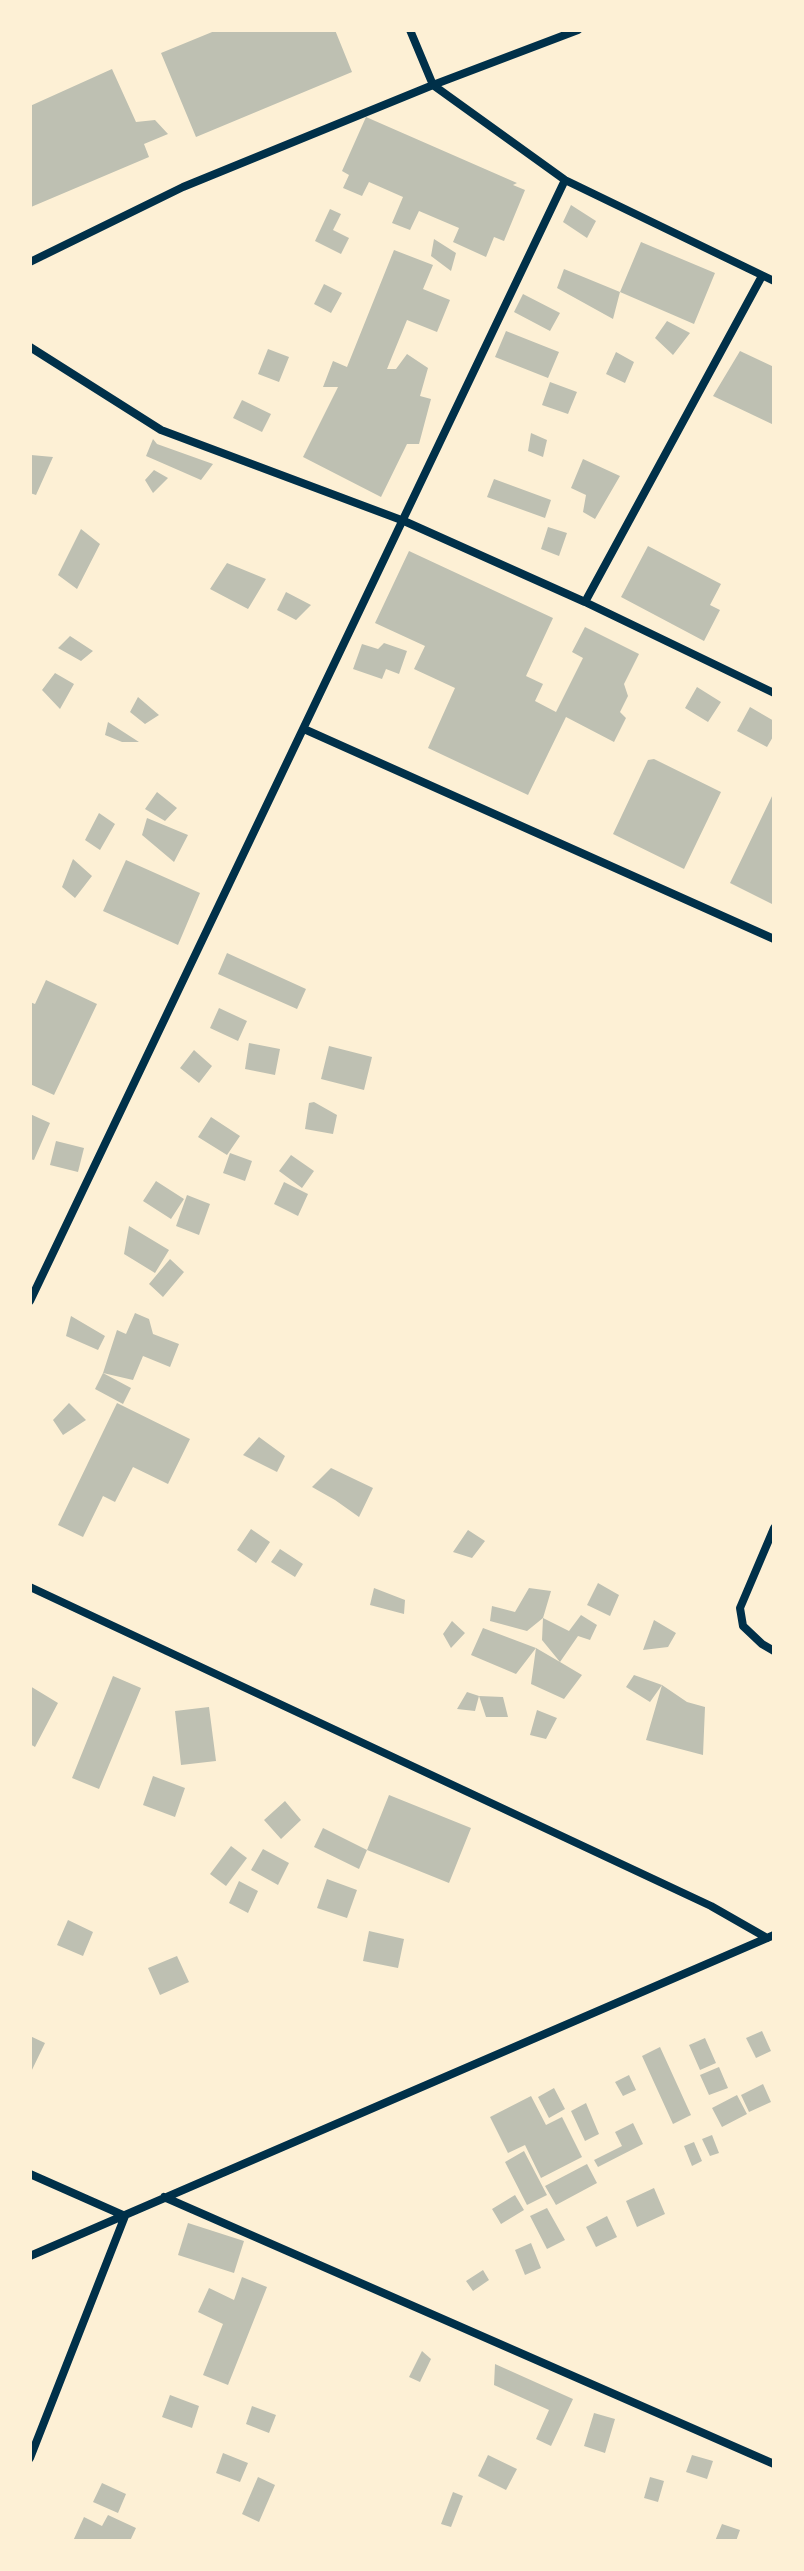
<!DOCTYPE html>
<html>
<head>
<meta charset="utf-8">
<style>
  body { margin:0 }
  #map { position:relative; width:804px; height:2571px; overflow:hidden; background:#fdf0d5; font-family:"Noto Sans",sans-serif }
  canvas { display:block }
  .frame { position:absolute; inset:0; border:32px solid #fdf0d5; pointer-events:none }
</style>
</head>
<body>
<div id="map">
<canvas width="804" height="2571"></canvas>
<div class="frame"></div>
</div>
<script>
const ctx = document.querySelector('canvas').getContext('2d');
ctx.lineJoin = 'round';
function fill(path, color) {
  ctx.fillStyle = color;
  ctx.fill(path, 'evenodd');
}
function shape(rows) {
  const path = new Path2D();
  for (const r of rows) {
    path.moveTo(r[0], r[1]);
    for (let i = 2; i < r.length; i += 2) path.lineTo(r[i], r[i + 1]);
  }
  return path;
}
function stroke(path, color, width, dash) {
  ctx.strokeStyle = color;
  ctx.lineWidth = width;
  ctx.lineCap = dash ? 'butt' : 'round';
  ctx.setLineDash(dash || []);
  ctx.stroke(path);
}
const building = shape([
  [217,30,335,30,352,72,196,137,161,53],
  [112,69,136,122,155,120,168,134,144,144,149,157,31,207,30,106],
  [366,117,517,183,513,185,525,190,504,241,494,237,486,257,453,242,459,228,419,211,410,230,392,223,403,197,369,182,362,196,343,188,349,175,342,171],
  [571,205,596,221,587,238,563,222],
  [330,209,341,214,333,230,349,238,341,254,315,241],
  [434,239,456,253,451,271,431,256],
  [641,242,715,273,694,324,620,292,613,319,557,288,564,269,620,292],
  [394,250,433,265,423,289,450,300,437,332,407,320,387,369,396,369,407,354,428,368,420,396,431,399,419,444,407,444,381,497,303,457,338,387,323,387,333,361,347,367],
  [324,284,342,293,331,313,314,304],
  [523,294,560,313,550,331,514,312],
  [667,321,690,333,673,355,655,338],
  [506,331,559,352,548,378,495,357],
  [268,349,289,357,279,382,258,374],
  [740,351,774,367,774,425,713,396],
  [616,352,634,362,625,383,606,374],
  [550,382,577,392,568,414,542,405],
  [242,400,271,414,262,432,233,418],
  [531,433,547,440,543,457,528,451],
  [153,439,157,444,213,464,201,480,146,456],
  [31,455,53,457,36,495,30,493],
  [583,459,620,476,595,519,583,512,586,495,571,488],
  [154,470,168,478,153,493,145,480],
  [494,479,551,500,545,518,487,497],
  [548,527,567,533,559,556,541,549],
  [81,529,100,544,77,589,58,575],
  [648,546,721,584,710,605,720,610,704,641,621,597],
  [409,551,553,618,526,676,543,684,535,701,556,712,583,658,572,652,585,627,639,654,624,684,628,696,620,712,626,718,614,742,566,717,528,795,428,748,455,688,414,669,425,646,375,623],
  [227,563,266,579,248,609,210,589],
  [286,592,311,605,296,620,277,610],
  [70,636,93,651,81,661,58,648],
  [384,643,407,651,399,674,386,669,382,679,353,669,362,644,378,649],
  [55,673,74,684,60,709,42,690],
  [697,687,721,702,708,722,685,708],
  [138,697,159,715,145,724,130,712],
  [750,707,774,721,774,735,767,747,737,731],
  [108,722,139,742,122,742,105,735],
  [654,759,721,792,684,869,613,834,648,760],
  [157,792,177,808,165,821,145,809],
  [774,792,774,905,730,883],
  [99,813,115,824,100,850,85,840],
  [147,818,188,835,174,862,142,835],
  [73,859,92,876,75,898,62,887],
  [126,860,200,893,178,945,103,911],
  [227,953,306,989,297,1009,218,974],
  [46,980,97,1004,54,1095,30,1084,30,1002,35,1004],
  [219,1008,247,1021,238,1041,210,1028],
  [249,1043,280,1049,275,1075,245,1069],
  [329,1046,372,1057,364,1090,321,1079],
  [194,1050,212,1066,199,1083,180,1068],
  [314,1102,337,1115,333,1134,305,1129,309,1103],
  [30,1114,50,1123,34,1160,30,1159],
  [211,1117,240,1136,227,1155,198,1137],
  [56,1141,84,1148,78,1172,50,1165],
  [230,1153,252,1161,245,1181,223,1173],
  [291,1155,314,1171,302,1188,279,1171],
  [156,1181,184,1199,171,1219,143,1201],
  [284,1182,308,1194,298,1216,274,1204],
  [187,1195,210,1204,199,1235,176,1226],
  [129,1226,169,1250,155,1273,124,1254],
  [170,1259,184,1272,163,1297,149,1284],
  [135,1313,149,1319,153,1334,179,1344,170,1367,143,1356,133,1380,103,1373,117,1330,126,1334],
  [71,1316,105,1336,98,1350,66,1336],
  [103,1373,131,1388,123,1404,95,1389],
  [69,1403,86,1420,63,1435,53,1420],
  [117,1403,190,1439,168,1484,133,1467,115,1502,103,1496,83,1537,58,1525],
  [259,1437,285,1456,277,1472,243,1455],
  [331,1468,373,1488,359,1517,335,1500,312,1487],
  [251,1529,270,1542,256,1563,237,1550],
  [468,1530,485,1541,472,1558,453,1552],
  [280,1549,303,1564,295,1577,271,1562],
  [598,1583,619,1595,610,1616,587,1605],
  [374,1588,405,1600,404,1614,370,1605],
  [529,1588,551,1591,543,1618,569,1631,581,1615,597,1625,590,1640,578,1636,560,1662,582,1675,564,1699,531,1684,536,1648,560,1662,542,1640,543,1618,527,1631,490,1621,492,1606,515,1612],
  [654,1620,676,1633,668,1647,643,1650],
  [452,1621,465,1633,451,1648,443,1634],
  [483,1628,536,1648,516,1674,471,1655],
  [634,1675,662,1685,687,1702,705,1707,703,1755,646,1740,662,1685,650,1702,626,1687],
  [113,1676,141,1688,99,1789,72,1778],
  [30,1686,58,1703,35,1747,30,1744],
  [467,1692,479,1696,475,1711,457,1709],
  [479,1696,503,1697,508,1717,486,1717],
  [209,1707,216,1761,181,1765,175,1711],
  [537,1710,557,1718,546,1739,530,1735],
  [153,1776,185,1788,175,1817,143,1805],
  [389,1795,471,1828,449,1883,367,1850],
  [285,1801,301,1820,281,1839,264,1820],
  [323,1828,367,1850,359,1869,314,1847],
  [231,1846,247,1858,226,1886,210,1874],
  [263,1849,289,1863,278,1885,251,1870],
  [327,1879,357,1890,347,1918,317,1908],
  [239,1881,258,1891,248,1913,229,1903],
  [68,1920,93,1932,83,1956,57,1945],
  [369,1931,404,1939,398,1968,363,1961],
  [177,1956,189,1982,160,1995,148,1968],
  [762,2031,771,2051,756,2058,746,2038],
  [30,2036,45,2043,30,2074],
  [705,2038,716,2063,700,2070,689,2045],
  [660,2047,691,2115,673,2124,642,2056],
  [719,2067,728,2088,709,2095,700,2075],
  [629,2075,636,2090,623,2096,615,2082],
  [763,2084,771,2102,749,2112,741,2095],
  [554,2088,565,2109,549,2118,538,2097],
  [737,2095,747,2114,722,2127,712,2108],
  [531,2096,546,2125,562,2117,582,2157,541,2178,525,2145,508,2153,490,2117],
  [586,2103,599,2134,585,2141,571,2111],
  [633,2123,643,2144,598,2167,594,2160,622,2146,615,2132],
  [712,2135,719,2153,710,2156,702,2139],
  [694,2142,702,2161,692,2166,684,2146],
  [524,2151,547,2195,527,2205,505,2162],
  [587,2164,597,2183,556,2205,545,2186],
  [654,2188,665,2214,637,2227,626,2201],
  [515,2195,524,2210,501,2224,492,2209],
  [547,2208,565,2240,547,2249,530,2216],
  [607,2216,617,2237,596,2247,586,2227],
  [188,2223,244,2241,234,2273,178,2255],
  [531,2243,541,2268,525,2275,515,2250],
  [483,2270,489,2280,473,2291,466,2281],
  [242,2277,267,2287,228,2385,203,2375,223,2324,198,2312,209,2288,234,2300],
  [422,2351,431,2359,420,2382,409,2377],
  [495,2364,573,2399,551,2446,536,2439,549,2410,494,2385],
  [170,2395,199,2406,192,2428,162,2417],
  [252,2406,276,2415,269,2433,246,2424],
  [594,2413,615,2419,605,2453,584,2446],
  [223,2453,248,2463,240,2482,216,2473],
  [488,2455,517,2469,506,2490,478,2476],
  [692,2455,713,2461,707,2479,686,2472],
  [258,2477,275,2485,259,2522,242,2514],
  [650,2477,664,2481,658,2502,644,2498],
  [102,2483,126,2494,118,2513,93,2502],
  [453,2492,463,2496,451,2527,441,2524],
  [108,2515,136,2528,130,2541,73,2541,84,2517,102,2526],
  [722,2524,740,2530,736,2541,715,2541]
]);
const minor = shape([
  [410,30,433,85,565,180,774,281],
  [30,262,183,187,433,85,578,30],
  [30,347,161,430,404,521,585,602,774,693],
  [585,602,762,276],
  [304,729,774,939],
  [30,1301,565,180],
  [774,1528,740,1608,743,1626,762,1644,774,1651],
  [30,1587,711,1906,767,1938],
  [30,2174,125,2216,30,2458],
  [164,2197,774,2464],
  [30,2256,774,1935]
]);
fill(building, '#bec0b2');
stroke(minor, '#003049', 8);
</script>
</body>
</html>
